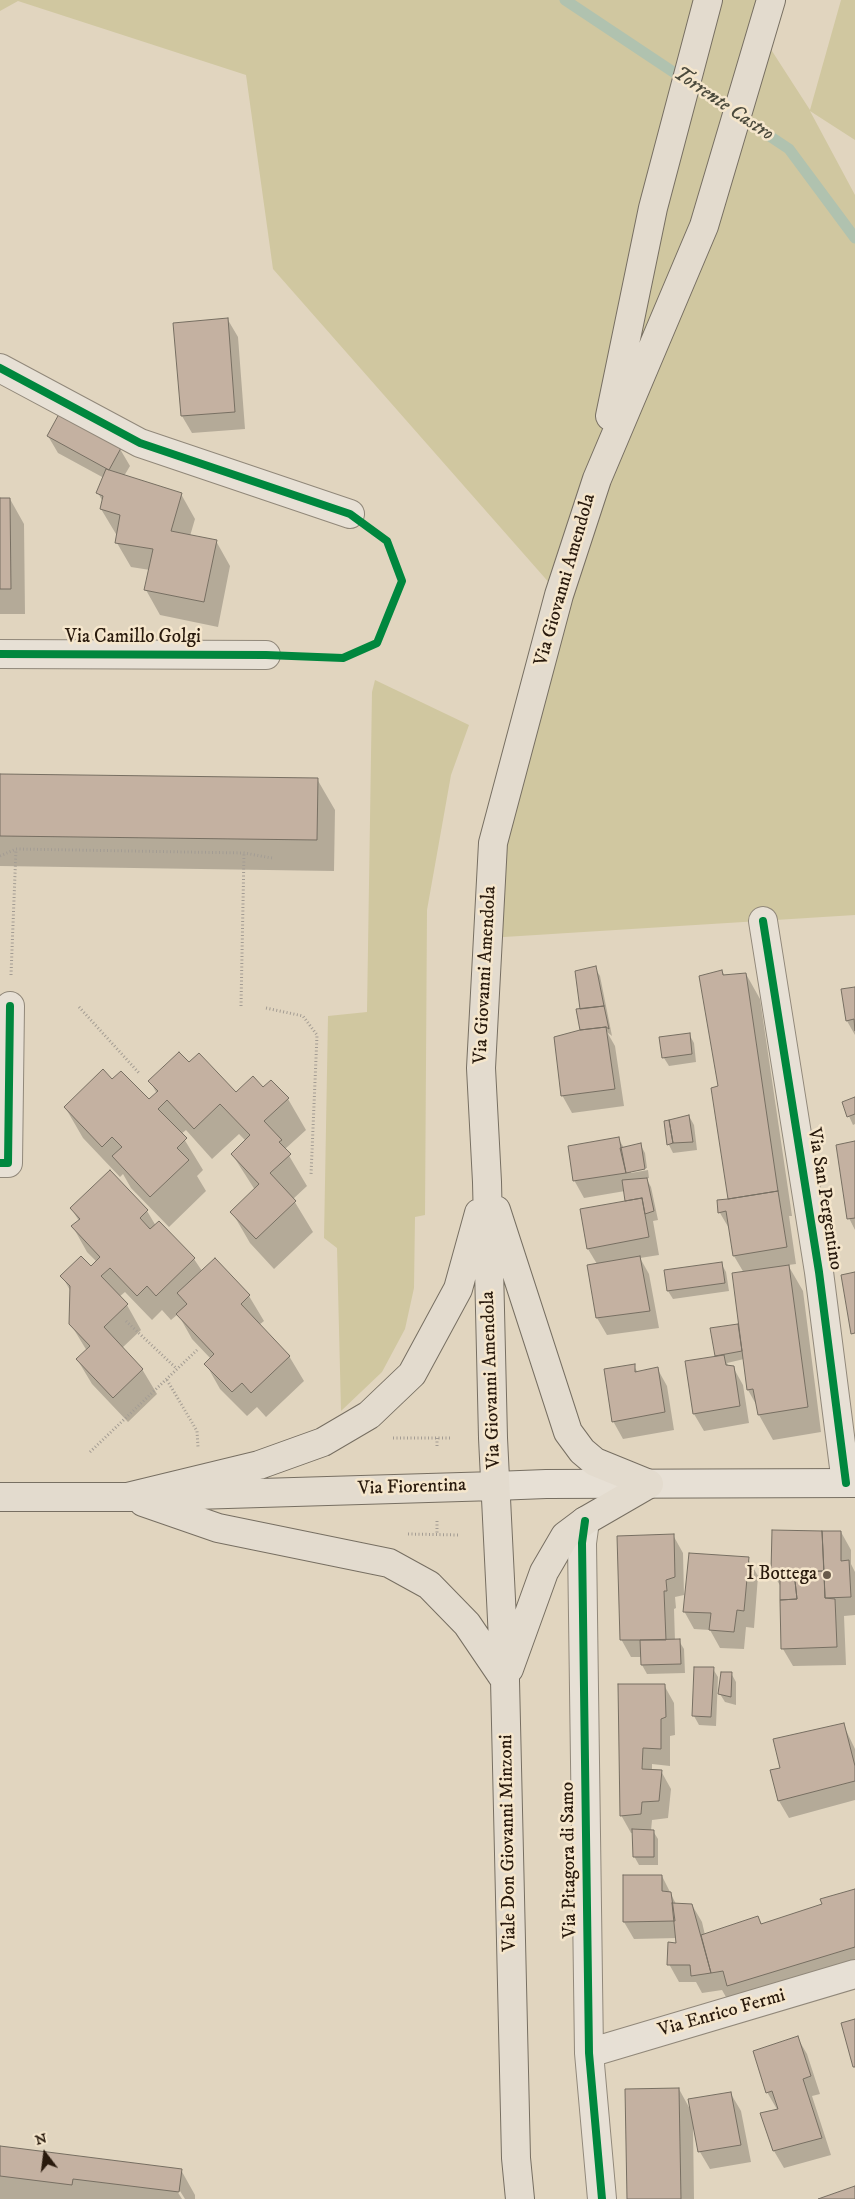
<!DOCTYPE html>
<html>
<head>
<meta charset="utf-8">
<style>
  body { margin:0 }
  #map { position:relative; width:855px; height:2199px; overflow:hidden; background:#e1d5bf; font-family:"IM FELL DW Pica",serif }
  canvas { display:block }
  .north { position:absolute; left:20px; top:2129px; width:50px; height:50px; -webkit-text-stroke:4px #f5e6cc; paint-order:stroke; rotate:345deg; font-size:14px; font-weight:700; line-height:20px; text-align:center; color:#291a0d }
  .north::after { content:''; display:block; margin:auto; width:18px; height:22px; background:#291a0d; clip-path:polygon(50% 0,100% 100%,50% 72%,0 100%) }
</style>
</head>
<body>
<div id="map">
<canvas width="855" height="2199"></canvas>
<div class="north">N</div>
</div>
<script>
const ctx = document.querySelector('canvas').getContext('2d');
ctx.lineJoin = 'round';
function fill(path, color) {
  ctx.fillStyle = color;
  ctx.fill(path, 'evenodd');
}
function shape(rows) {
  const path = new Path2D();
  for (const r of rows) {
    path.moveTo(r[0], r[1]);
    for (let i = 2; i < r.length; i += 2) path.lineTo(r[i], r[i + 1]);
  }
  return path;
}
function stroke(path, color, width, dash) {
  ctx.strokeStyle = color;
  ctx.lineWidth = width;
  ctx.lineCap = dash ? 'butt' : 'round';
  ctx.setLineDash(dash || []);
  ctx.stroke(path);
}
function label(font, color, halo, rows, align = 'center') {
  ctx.font = font + ' "IM FELL DW Pica",serif';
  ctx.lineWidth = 5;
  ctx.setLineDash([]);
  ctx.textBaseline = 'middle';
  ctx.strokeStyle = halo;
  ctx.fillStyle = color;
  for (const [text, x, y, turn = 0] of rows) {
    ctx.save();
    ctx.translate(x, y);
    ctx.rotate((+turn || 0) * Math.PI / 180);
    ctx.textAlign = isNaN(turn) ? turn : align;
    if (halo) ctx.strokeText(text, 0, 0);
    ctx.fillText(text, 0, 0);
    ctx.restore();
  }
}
const green = shape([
  [0,0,771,0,761,34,810,110,841,0,855,0,855,140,810,111,855,195,855,915,488,938,493,843,559,594,273,269,246,75,18,1,0,11],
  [375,680,469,725,451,775,427,910,425,1215,415,1217,414,1288,405,1329,382,1372,341,1411,337,1248,324,1238,328,1016,367,1012,372,692]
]);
const shadow = shape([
  [228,320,238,337,245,429,192,433,182,416],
  [48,436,120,449,130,466,124,476,181,494,195,519,190,536,216,541,230,566,218,627,160,615,146,590,150,570,131,567,117,543,118,535,116,534,101,509,103,502,98,493,104,478,58,453],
  [0,499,10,499,24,524,25,614,0,614],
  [0,775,317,779,335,810,334,871,0,866],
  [595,968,600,976,612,1036,607,1032,615,1046,624,1106,572,1113,562,1095,582,1031,581,1010],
  [722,971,725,976,746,974,760,999,792,1216,789,1216,796,1264,788,1265,803,1291,821,1432,773,1440,759,1415,757,1406,748,1390,744,1359,727,1363,729,1367,733,1367,743,1385,749,1423,704,1431,694,1414,716,1355,737,1325,740,1330,744,1273,734,1256,730,1230,720,1213,718,1201,730,1201,720,1087],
  [855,989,855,1035,847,1021,842,990],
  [689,1034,694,1043,696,1062,669,1066,664,1058],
  [189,1064,236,1093,263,1089,288,1099,306,1130,285,1149,307,1186,293,1199,313,1232,274,1269,250,1243,232,1212,255,1190,232,1154,246,1141,239,1134,212,1159,186,1130,181,1134,203,1170,197,1176,206,1191,169,1227,131,1188,123,1174,120,1177,83,1138,65,1107,112,1081,149,1101,157,1094,150,1081],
  [855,1099,855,1124,853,1125,843,1103],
  [689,1116,694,1125,697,1150,673,1153,669,1145,665,1122],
  [618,1138,624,1148,640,1144,645,1153,647,1168,631,1170,631,1173,648,1170,649,1178,646,1178,651,1187,658,1220,653,1221,659,1255,640,1258,649,1274,659,1328,607,1335,597,1318,597,1264,588,1249,627,1202,625,1191,584,1198,574,1180],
  [855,1143,855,1230,849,1218],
  [110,1171,147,1211,156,1226,159,1222,194,1259,202,1271,249,1296,264,1321,259,1325,289,1356,304,1381,266,1417,257,1407,247,1416,220,1389,206,1364,211,1359,192,1339,178,1314,171,1320,162,1310,152,1320,125,1292,119,1297,127,1305,141,1330,122,1348,142,1369,157,1394,128,1422,92,1384,77,1359,87,1351,70,1323,71,1292,62,1276,91,1268,97,1262,87,1252,73,1227,79,1221,71,1208],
  [721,1263,726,1272,729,1291,673,1299,668,1291],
  [634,1366,638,1373,657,1368,667,1386,674,1430,623,1439,613,1421],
  [841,1532,851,1550,851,1564,855,1572,855,1615,844,1616,846,1665,793,1666,783,1649,781,1587,772,1572],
  [673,1535,683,1553,684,1595,675,1597,676,1608,674,1609,675,1641,679,1641,684,1649,685,1673,647,1674,642,1665,642,1657,631,1657,621,1639],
  [748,1559,758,1576,754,1628,746,1627,744,1649,720,1648,710,1630,694,1629,684,1611],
  [713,1669,718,1677,716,1726,699,1725,694,1716],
  [731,1673,736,1682,736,1705,725,1702,720,1694],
  [664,1685,674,1703,675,1735,670,1736,670,1766,652,1764,652,1771,661,1771,671,1789,668,1818,652,1820,651,1831,653,1831,658,1839,658,1865,639,1865,634,1856,633,1833,631,1833,621,1815,620,1686],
  [843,1724,855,1749,855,1800,789,1818,779,1801,772,1771,782,1769],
  [662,1876,676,1904,692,1905,702,1922,705,1935,758,1917,762,1924,823,1904,855,1890,855,1976,726,1997,722,1990,702,1993,696,1982,679,1982,669,1964,677,1945,677,1938,634,1939,624,1922,624,1877],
  [797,2037,807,2054,820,2094,812,2096,831,2155,784,2168,774,2151,762,2114,778,2111,767,2092],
  [679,2089,691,2111,731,2094,741,2111,751,2162,710,2169,700,2152,693,2126,694,2199,628,2199],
  [0,2147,181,2170,195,2195,195,2199,185,2199,180,2191,177,2191,182,2199,0,2199]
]);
const stream = shape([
  [565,0,789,149,855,238]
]);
const building = shape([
  [228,318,235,412,181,416,173,323,228,318],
  [59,414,121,448,109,470,47,436,59,414],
  [106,469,182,493,171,531,217,540,204,602,144,590,153,549,115,543,120,515,100,509,103,496,96,493,106,469],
  [0,498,10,498,11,589,0,589,0,498],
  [0,774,318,778,317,840,0,836,0,774],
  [596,966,604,1006,580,1009,575,971,596,966],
  [722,970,723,975,746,973,778,1191,728,1199,711,1088,718,1086,699,976,722,970],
  [855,987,855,1031,854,1019,846,1021,841,989,855,987],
  [604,1006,609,1029,606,1027,580,1030,576,1009,604,1006],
  [606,1027,615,1089,561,1096,554,1037,580,1030,606,1027],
  [690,1033,692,1054,662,1058,659,1037,690,1033],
  [179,1052,189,1062,199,1053,236,1092,253,1076,263,1087,271,1080,289,1098,264,1121,282,1140,279,1142,291,1154,270,1173,296,1201,256,1239,230,1212,259,1184,231,1154,250,1135,220,1104,194,1129,167,1100,158,1109,187,1138,177,1148,189,1160,150,1197,112,1156,122,1147,112,1137,102,1147,64,1107,103,1069,112,1079,121,1071,149,1099,158,1091,148,1081,179,1052],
  [855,1097,855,1114,847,1117,842,1102,855,1097],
  [689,1115,693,1142,673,1143,669,1120,689,1115],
  [669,1120,673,1143,667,1145,664,1121,669,1120],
  [619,1137,626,1173,573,1181,568,1146,619,1137],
  [855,1141,855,1218,847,1219,836,1145,855,1141],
  [641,1143,645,1169,626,1173,620,1148,641,1143],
  [110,1170,148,1210,140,1218,150,1229,159,1221,195,1258,156,1296,147,1286,137,1296,110,1268,101,1276,128,1304,104,1327,143,1369,113,1398,76,1359,90,1346,69,1324,70,1286,60,1276,81,1256,91,1266,100,1257,71,1226,80,1219,70,1208,110,1170],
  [647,1178,654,1211,645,1214,642,1198,625,1201,622,1180,647,1178],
  [778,1191,787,1247,733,1256,726,1211,718,1213,717,1200,728,1199,778,1191],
  [642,1198,649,1237,587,1249,580,1209,642,1198],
  [640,1256,650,1311,596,1318,587,1265,640,1256],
  [215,1258,250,1295,241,1304,290,1356,251,1393,242,1383,232,1392,204,1364,214,1354,176,1314,187,1304,177,1293,215,1258],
  [722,1262,725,1283,667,1291,664,1270,722,1262],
  [789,1265,808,1407,758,1415,753,1389,747,1390,732,1273,789,1265],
  [855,1272,855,1333,851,1334,841,1275,855,1272],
  [738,1324,742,1351,715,1356,710,1328,738,1324],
  [724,1355,726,1365,734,1366,740,1406,693,1414,685,1361,724,1355],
  [635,1364,635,1372,658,1367,665,1412,612,1422,604,1369,635,1364],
  [772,1530,822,1531,824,1571,771,1572,772,1530],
  [822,1531,841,1531,841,1561,849,1560,851,1597,825,1598,822,1531],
  [674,1534,675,1577,666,1580,667,1591,664,1591,666,1640,620,1640,617,1536,674,1534],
  [689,1553,749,1557,744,1611,737,1610,734,1632,709,1630,711,1613,683,1612,689,1553],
  [824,1571,825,1598,835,1599,837,1647,781,1649,780,1600,797,1599,794,1572,824,1571],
  [794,1572,797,1599,780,1600,780,1573,794,1572],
  [680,1639,681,1664,641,1665,640,1640,680,1639],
  [694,1667,714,1667,711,1717,692,1716,694,1667],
  [721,1672,732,1672,731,1697,718,1694,721,1672],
  [618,1684,665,1684,666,1717,661,1719,661,1749,643,1748,642,1769,662,1770,659,1801,642,1802,641,1814,620,1816,618,1684],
  [844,1723,855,1766,855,1781,778,1801,770,1770,780,1768,773,1739,844,1723],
  [632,1829,654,1830,654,1857,633,1857,632,1829],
  [623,1875,662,1875,662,1891,671,1892,675,1921,623,1922,623,1875],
  [855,1889,855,1947,727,1986,723,1971,711,1973,701,1935,758,1916,761,1924,822,1904,820,1899,855,1889],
  [672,1903,692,1904,711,1973,691,1976,690,1965,667,1965,668,1942,676,1943,672,1903],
  [855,2019,855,2067,853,2067,841,2023,855,2019],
  [798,2036,811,2076,803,2079,822,2138,773,2151,760,2113,778,2109,772,2091,766,2093,753,2051,798,2036],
  [679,2088,681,2199,627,2199,625,2089,679,2088],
  [731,2092,741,2145,698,2152,688,2099,731,2092],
  [0,2146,182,2169,179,2192,73,2179,72,2185,0,2176,0,2146],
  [855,2186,855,2199,818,2199,855,2186]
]);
const path = shape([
  [0,856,16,849,244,853,272,858],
  [11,975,16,849],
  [241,1006,244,853],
  [79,1007,139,1073],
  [266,1008,303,1016,317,1035,311,1175],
  [126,1321,177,1369],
  [167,1380,197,1431,198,1447],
  [393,1438,451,1438],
  [437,1438,437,1448],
  [90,1452,197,1350],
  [437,1521,437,1535],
  [408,1534,459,1535]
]);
const street = shape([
  [0,368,140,443,350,514],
  [0,654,266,655],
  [763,921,819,1272,846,1483],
  [0,1163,8,1163,10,1006],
  [585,1521,582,1543,589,2053,602,2199],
  [589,2053,855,1974]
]);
const secondary = shape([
  [495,1486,546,1484,855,1483]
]);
const primary = shape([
  [610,416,653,208,708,0],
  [496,1210,568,1432,582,1451,595,1462,649,1484],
  [0,1497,127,1497,495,1486],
  [127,1497,259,1465,323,1442,369,1415,412,1374,458,1289,479,1213],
  [143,1502,218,1528,389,1563,429,1585,467,1624,505,1680],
  [509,1669,544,1572,565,1536,585,1521,649,1484],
  [520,2199,516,2158,505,1680,493,1438,487,1182,481,1068,493,843,559,595,597,479,704,226,771,0]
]);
const cycleway = shape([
  [0,368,140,443,350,514,387,541,402,581,377,643,343,658,266,655,0,654],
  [763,921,819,1272,846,1483],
  [0,1163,8,1163,10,1006],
  [585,1521,582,1543,589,2053,602,2199]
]);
const markers = [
  [827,1575,5,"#695b4b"]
];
const streetNames = [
  ["Via Giovanni Amendola",566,580,-74],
  ["Via Camillo Golgi",133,638],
  ["Via Giovanni Amendola",486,975,-87],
  ["Via San Pergentino",824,1199,81],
  ["Via Giovanni Amendola",492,1380,-92],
  ["Via Fiorentina",412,1488,-2],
  ["Viale Don Giovanni Minzoni",509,1843,-91],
  ["Via Pitagora di Samo",570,1860,-91],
  ["Via Enrico Fermi",722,2014,-16]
];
const poiNames = [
  ["I Bottega",817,1575]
];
const waterNames = [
  ["Torrente Castro",723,105,34]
];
fill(green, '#d0c7a0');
fill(shadow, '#0003');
stroke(stream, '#b0c2af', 11);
fill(building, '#c4b1a1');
stroke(building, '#776f62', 1);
stroke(street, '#91887a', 30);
stroke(secondary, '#776f62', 30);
stroke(primary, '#776f62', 30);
stroke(path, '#a39c93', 3, [1, 2.5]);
stroke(street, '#e7e0d5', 28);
stroke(secondary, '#e7e0d5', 28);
stroke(primary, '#e3dbce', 28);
stroke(cycleway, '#00873e', 8);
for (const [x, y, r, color] of markers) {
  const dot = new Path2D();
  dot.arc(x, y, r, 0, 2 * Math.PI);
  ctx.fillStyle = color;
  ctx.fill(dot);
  stroke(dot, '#f5e6cc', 2);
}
label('19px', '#291a0d', '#f5e6cc', streetNames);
label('19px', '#291a0d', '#f5e6cc', poiNames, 'right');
label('italic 20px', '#4b4a3c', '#f5e6cc', waterNames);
</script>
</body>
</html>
